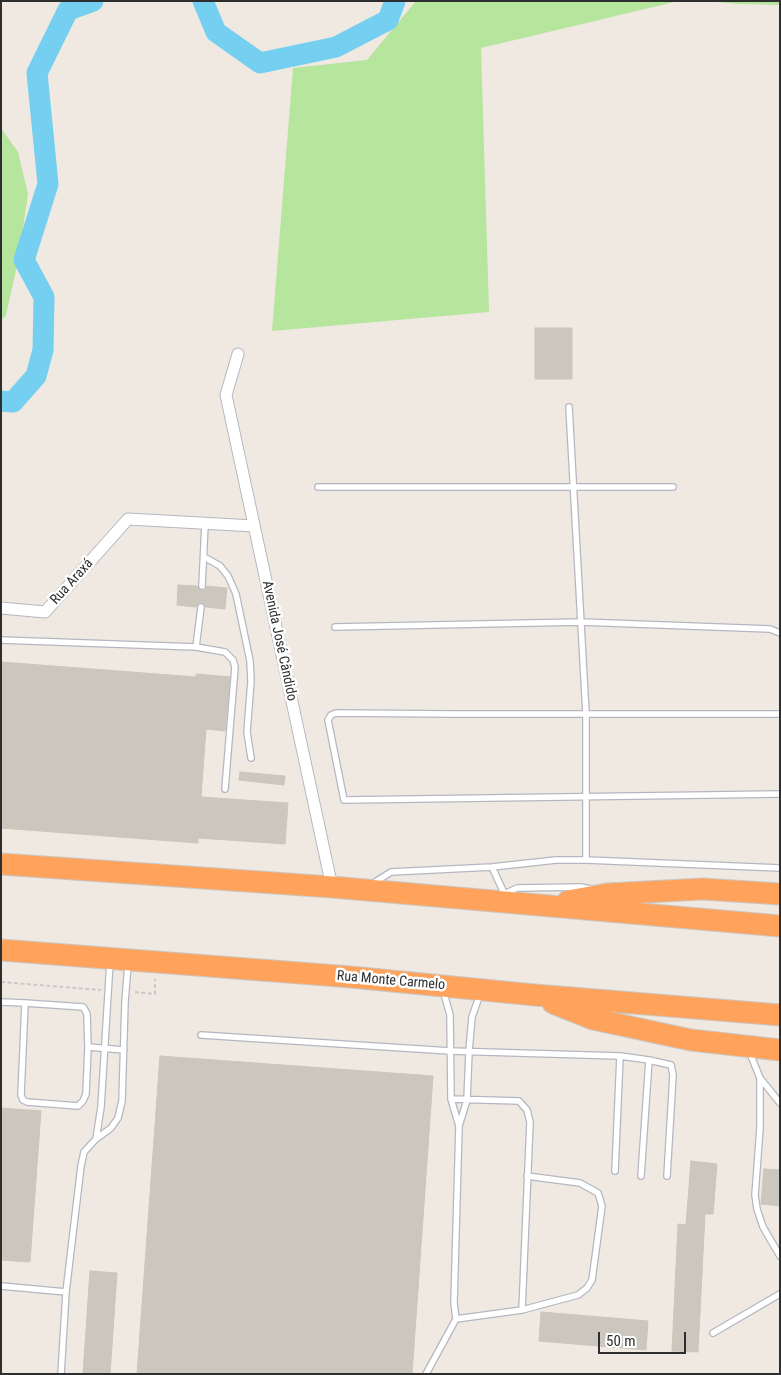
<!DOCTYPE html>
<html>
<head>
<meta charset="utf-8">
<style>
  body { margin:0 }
  #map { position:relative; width:781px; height:1375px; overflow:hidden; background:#efe9e1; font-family:"Roboto Condensed",sans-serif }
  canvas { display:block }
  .frame { position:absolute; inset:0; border:2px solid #2e2e2e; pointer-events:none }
  .scale { position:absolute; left:598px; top:1332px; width:88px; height:22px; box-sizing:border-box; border:2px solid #2e2e2e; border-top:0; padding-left:6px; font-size:15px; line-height:18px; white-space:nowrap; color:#2e2e2e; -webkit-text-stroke:4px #fff; paint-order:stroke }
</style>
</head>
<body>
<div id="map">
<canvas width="781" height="1375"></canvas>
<div class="frame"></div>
<div class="scale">50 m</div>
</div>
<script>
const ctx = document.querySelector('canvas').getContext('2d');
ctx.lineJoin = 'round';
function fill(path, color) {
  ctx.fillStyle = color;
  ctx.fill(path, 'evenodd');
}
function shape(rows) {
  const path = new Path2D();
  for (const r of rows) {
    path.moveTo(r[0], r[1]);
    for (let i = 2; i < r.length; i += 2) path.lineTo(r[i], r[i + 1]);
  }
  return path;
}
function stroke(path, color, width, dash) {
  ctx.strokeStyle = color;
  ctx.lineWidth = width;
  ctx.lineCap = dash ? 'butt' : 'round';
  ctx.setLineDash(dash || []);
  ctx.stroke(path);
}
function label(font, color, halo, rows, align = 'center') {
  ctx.font = font + ' "Roboto Condensed",sans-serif';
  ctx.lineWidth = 5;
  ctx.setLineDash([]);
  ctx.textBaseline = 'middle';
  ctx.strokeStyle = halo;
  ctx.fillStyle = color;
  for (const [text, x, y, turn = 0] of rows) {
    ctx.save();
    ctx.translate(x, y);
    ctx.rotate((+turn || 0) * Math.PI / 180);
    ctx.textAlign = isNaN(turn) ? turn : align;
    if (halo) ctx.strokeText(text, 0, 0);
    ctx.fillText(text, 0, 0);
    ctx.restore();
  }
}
const green = shape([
  [416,1,679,1,481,48,489,312,272,331,293,68,367,60],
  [705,1,780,1,780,5,739,4],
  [1,128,18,152,28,194,18,261,6,315,1,321]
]);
const river = shape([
  [203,1,216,32,260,63,336,47,388,20,395,1],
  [1,401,13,402,36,376,43,350,44,297,24,260,48,184,37,73,68,10,93,1]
]);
const building = shape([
  [535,328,572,328,572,379,535,379,535,328],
  [178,585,197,586,201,591,205,590,207,586,227,588,225,609,206,607,204,604,201,602,198,604,196,607,177,605,178,585],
  [1,662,196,677,196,674,230,677,225,731,206,729,201,797,288,803,285,844,198,838,198,843,1,828,1,662],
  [240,772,285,776,284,785,239,780,240,772],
  [160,1056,433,1076,412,1374,137,1374,160,1056],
  [1,1108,41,1111,30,1262,1,1260,1,1108],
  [691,1161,717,1164,713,1214,705,1214,698,1352,672,1351,678,1224,686,1225,691,1161],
  [764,1169,780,1170,780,1206,761,1204,764,1169],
  [90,1271,117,1273,110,1374,83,1374,90,1271],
  [541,1312,648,1321,646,1350,539,1341,541,1312]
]);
const path = shape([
  [1,982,101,990],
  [135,992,155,994,155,979]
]);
const lane = shape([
  [318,487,673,487],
  [204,557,220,566,228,576,236,594,250,661,251,681,247,732,251,758],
  [202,586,205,524],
  [335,627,581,622,770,629,780,633],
  [1,640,196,647,201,607],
  [196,647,225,652,233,660,235,667,225,789],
  [780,714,452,714,336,713,331,715,328,720,344,800,780,794],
  [586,860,780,868],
  [492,867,504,893],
  [372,884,391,872,492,867,556,860,586,860,586,714,569,407],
  [502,895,517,888,581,887,591,889],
  [443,990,450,1015,451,1099,459,1126],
  [1,1002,25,1003,83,1007,85,1010,87,1014,88,1047,86,1094,83,1101,78,1106,27,1102,23,1100,21,1095,25,1003],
  [201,1035,450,1051,620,1056,649,1060,671,1065,673,1075,667,1176],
  [88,1047,124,1050],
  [749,1051,760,1078,780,1103],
  [760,1078,760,1128,755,1195,757,1209,763,1227,780,1256],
  [451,1099,519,1101,527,1110,530,1122,522,1310],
  [96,1139,101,1107,110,962],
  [615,1171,620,1056],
  [641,1176,649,1060],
  [1,1286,66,1292],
  [456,1319,522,1310,578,1295,587,1288,592,1280,602,1206,598,1193,580,1183,527,1176],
  [713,1333,780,1294],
  [61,1374,66,1292,81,1166,84,1152,96,1139,111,1128,118,1118,122,1101,125,1002,128,965],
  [426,1374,456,1319,454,1303,459,1126,467,1100,469,1051,472,1017,480,994]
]);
const street = shape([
  [238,354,226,395,332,887],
  [1,608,45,612,128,519,254,526]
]);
const highway = shape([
  [1,864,332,887,780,926],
  [568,901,607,894,703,889,780,894],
  [1,950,351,977,535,995,780,1015],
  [553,1003,593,1019,691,1040,780,1050]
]);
const streetNames = [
  ["Rua Araxá",72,582,-48],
  ["Avenida José Cândido",279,641,78],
  ["Rua Monte Carmelo",391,981,5]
];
fill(green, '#b6e59e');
stroke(river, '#75cff0', 21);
fill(building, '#cbc7bf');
stroke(building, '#cbc5ba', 1);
stroke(lane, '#b4b7c1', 8);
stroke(street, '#b4b7c1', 13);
stroke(highway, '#c9c9c9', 23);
stroke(path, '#c9c9c9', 2, [4, 2.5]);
stroke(lane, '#fff', 5.5);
stroke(street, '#fff', 11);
stroke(highway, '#ffa35c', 21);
label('14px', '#2e2e2e', '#fff', streetNames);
</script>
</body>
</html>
